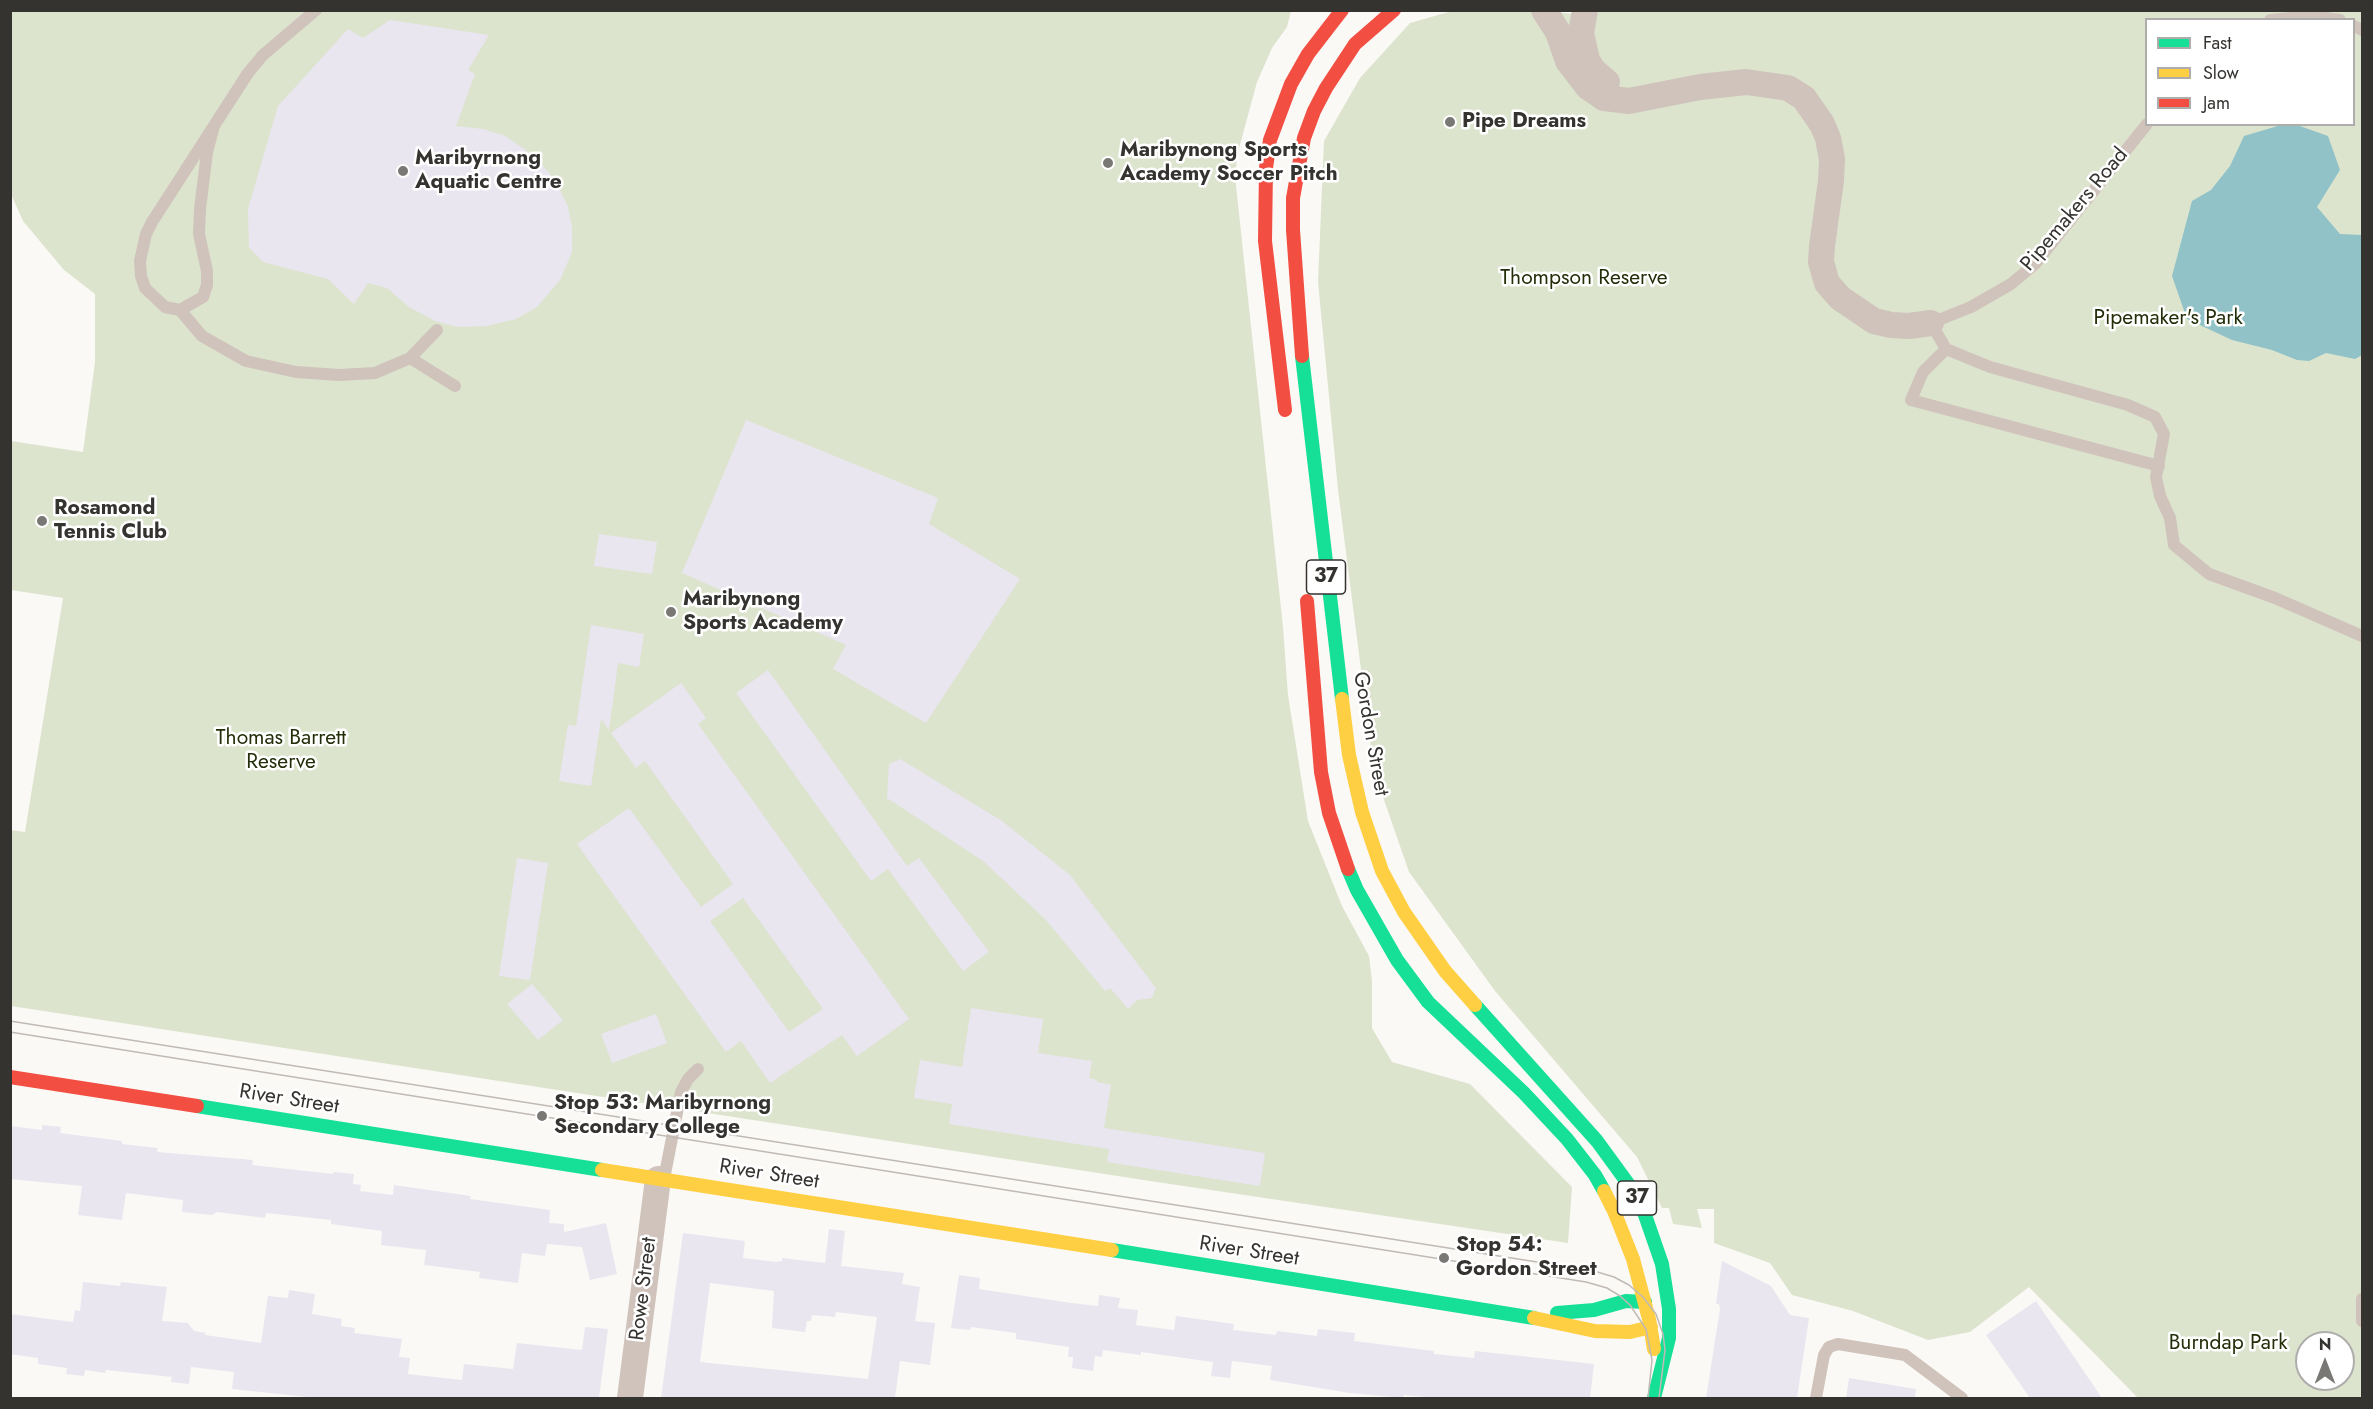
<!DOCTYPE html>
<html>
<head>
<meta charset="utf-8">
<style>
  body { margin:0 }
  #map { position:relative; width:2373px; height:1409px; overflow:hidden; background:#fbf9f6; font-family:Jost,sans-serif }
  canvas { display:block }
  .frame { position:absolute; inset:0; border:12px solid #353330; pointer-events:none }
  .legend { position:absolute; left:2145px; top:18px; width:210px; height:108px; box-sizing:border-box; background:#fff; border:2px solid #aeadac; margin:0; padding:8px 10px; list-style:none; font-size:18px; color:#353330 }
  .legend li { display:flex; align-items:center; gap:12px; height:30px }
  .legend b { width:30px; border:2px solid #aeadac }
  .north { position:absolute; left:2295px; top:1331px; width:60px; height:60px; box-sizing:border-box; background:#fff; border:2px solid #aeadac; border-radius:50%; rotate:0deg; font-size:16px; font-weight:700; line-height:24px; text-align:center; color:#353330 }
  .north::after { content:''; display:block; margin:auto; width:21px; height:27px; background:#7a7875; clip-path:polygon(50% 0,100% 100%,50% 72%,0 100%) }
</style>
</head>
<body>
<div id="map">
<canvas width="2373" height="1409"></canvas>
<div class="frame"></div>
<ul class="legend">
<li><b style="height:8px;background:#16e098"></b>Fast</li>
<li><b style="height:8px;background:#ffcf43"></b>Slow</li>
<li><b style="height:8px;background:#f24e42"></b>Jam</li>
</ul>
<div class="north">N</div>
</div>
<script>
const ctx = document.querySelector('canvas').getContext('2d');
ctx.lineJoin = 'round';
function fill(path, color) {
  ctx.fillStyle = color;
  ctx.fill(path, 'evenodd');
}
function shape(rows) {
  const path = new Path2D();
  for (const r of rows) {
    path.moveTo(r[0], r[1]);
    for (let i = 2; i < r.length; i += 2) path.lineTo(r[i], r[i + 1]);
  }
  return path;
}
function stroke(path, color, width, dash) {
  ctx.strokeStyle = color;
  ctx.lineWidth = width;
  ctx.lineCap = dash ? 'butt' : 'round';
  ctx.setLineDash(dash || []);
  ctx.stroke(path);
}
function label(font, color, halo, rows, align = 'center') {
  ctx.font = font + ' Jost,sans-serif';
  ctx.lineWidth = 5;
  ctx.setLineDash([]);
  ctx.textBaseline = 'middle';
  ctx.strokeStyle = halo;
  ctx.fillStyle = color;
  for (const [text, x, y, turn = 0] of rows) {
    ctx.save();
    ctx.translate(x, y);
    ctx.rotate((+turn || 0) * Math.PI / 180);
    ctx.textAlign = isNaN(turn) ? turn : align;
    if (halo) ctx.strokeText(text, 0, 0);
    ctx.fillText(text, 0, 0);
    ctx.restore();
  }
}
const green = shape([
  [1541,10,1573,14,1578,10,2362,11,2362,1398,2138,1398,2029,1287,1970,1332,1928,1340,1853,1311,1792,1295,1770,1263,1714,1243,1714,1209,1697,1209,1702,1228,1673,1224,1669,1208,1662,1208,1637,1157,1495,991,1409,872,1374,771,1338,490,1318,282,1324,141,1360,78,1410,23,1452,11],
  [2146,20,2354,20,2354,124,2146,124],
  [2307,1343,2343,1343,2343,1379,2307,1379],
  [11,11,1291,11,1287,27,1272,48,1257,82,1238,152,1235,176,1283,627,1288,695,1308,821,1342,906,1369,956,1372,981,1372,1028,1392,1062,1470,1084,1572,1187,1568,1243,1150,1181,11,1006,10,830,25,832,63,598,11,590,11,441,83,452,95,362,95,294,64,270,23,221,11,194]
]);
const water = shape([
  [2297,125,2328,136,2340,170,2317,207,2340,234,2362,235,2362,355,2355,359,2326,353,2309,361,2297,360,2272,350,2232,340,2187,319,2172,276,2192,201,2211,190,2230,166,2244,136,2281,125]
]);
const building = shape([
  [390,20,489,35,468,70,475,74,456,126,483,129,505,136,523,148,539,161,555,180,568,207,572,227,572,252,560,280,537,307,516,319,487,326,458,327,435,321,409,307,387,288,368,283,354,304,328,279,263,262,249,247,248,209,278,106,348,29,363,38],
  [746,420,938,498,929,524,1020,579,926,723,833,669,846,645,682,573],
  [599,534,657,542,652,574,594,566],
  [591,625,644,634,639,667,618,663,609,730,601,719,591,786,559,781,568,725,576,726],
  [768,670,907,866,919,858,989,952,963,971,888,869,871,881,736,693],
  [681,683,706,718,698,724,909,1019,857,1056,842,1035,770,1083,741,1041,726,1052,577,844,629,808,701,907,733,884,645,761,636,768,611,733],
  [743,898,823,1009,789,1032,710,921],
  [900,759,1002,821,1070,875,1156,988,1152,998,1137,1000,1128,1009,1110,988,1105,991,1045,919,983,861,887,798,889,764],
  [517,858,548,863,530,980,499,976],
  [532,984,563,1020,538,1040,507,1004],
  [971,1008,1043,1019,1038,1053,1092,1061,1089,1078,1097,1080,1097,1082,1111,1085,1104,1128,1265,1153,1260,1186,1107,1162,1109,1149,949,1124,952,1104,914,1098,920,1060,962,1067],
  [656,1014,667,1043,612,1063,601,1034],
  [42,1125,61,1127,60,1133,122,1141,122,1144,158,1148,157,1152,253,1160,252,1165,333,1174,333,1172,354,1174,353,1184,361,1185,360,1191,393,1195,394,1185,471,1196,470,1199,550,1210,549,1223,564,1224,564,1232,606,1223,617,1274,590,1280,582,1247,547,1244,545,1256,522,1253,518,1283,479,1278,480,1272,424,1265,426,1250,381,1245,382,1231,331,1224,331,1220,266,1213,265,1218,217,1212,212,1215,182,1212,183,1200,126,1193,122,1220,78,1215,82,1186,10,1179,10,1126,42,1130],
  [829,1229,845,1231,841,1266,904,1273,902,1284,920,1287,915,1321,935,1323,930,1365,900,1361,895,1398,661,1398,683,1233,745,1241,743,1258,777,1262,782,1261,782,1258,825,1263],
  [710,1283,774,1291,772,1328,805,1332,807,1321,811,1321,812,1315,835,1317,836,1312,877,1317,868,1379,700,1362],
  [1722,1261,1771,1286,1790,1315,1809,1318,1797,1398,1706,1398,1720,1309,1719,1304,1716,1304],
  [959,1275,980,1278,979,1289,1071,1303,1098,1306,1099,1295,1120,1298,1118,1308,1138,1310,1136,1325,1174,1330,1176,1316,1234,1324,1233,1330,1276,1335,1277,1331,1317,1336,1318,1329,1355,1333,1354,1341,1434,1351,1434,1354,1474,1358,1475,1351,1594,1364,1590,1398,1436,1398,1404,1395,1403,1398,1350,1393,1270,1380,1272,1366,1232,1361,1230,1378,1211,1376,1213,1362,1141,1352,1141,1355,1103,1350,1102,1357,1095,1356,1093,1371,1072,1368,1073,1357,1068,1357,1069,1347,1016,1339,1016,1333,971,1327,970,1330,951,1328],
  [83,1282,120,1286,121,1282,167,1287,162,1321,188,1323,194,1331,206,1333,205,1335,261,1343,268,1296,288,1298,289,1290,315,1294,312,1314,342,1319,341,1326,355,1328,354,1333,402,1339,399,1357,410,1358,408,1374,462,1380,464,1364,513,1369,517,1343,582,1350,585,1327,608,1329,599,1398,317,1398,232,1389,234,1372,191,1367,189,1384,171,1382,172,1377,106,1370,105,1373,85,1370,84,1376,66,1374,67,1368,38,1364,38,1358,10,1354,10,1314,73,1322,75,1310,80,1311],
  [2036,1301,2102,1398,2030,1398,1986,1335],
  [1849,1378,1916,1389,1915,1398,1846,1398]
]);
const lane = shape([
  [2270,20,2312,16,2340,20],
  [2354,26,2362,30],
  [2147,124,2035,264,2011,284,1971,307,1931,323,1946,349,1990,367,2128,405,2155,417,2164,434,2156,477,2160,496,2170,518,2174,545,2209,574,2275,598,2362,636],
  [214,126,207,152,200,209,199,234,207,271,207,285,203,297,180,310,165,307,145,288,141,276,140,261,146,234,152,222,248,73,263,55,316,10],
  [180,310,202,336,246,361,296,372,339,375,375,373,410,358,437,330],
  [1946,349,1923,372,1911,400,2159,466],
  [410,358,455,386],
  [664,1179,681,1092,688,1079,698,1069],
  [2362,1299,2362,1321],
  [1816,1398,1824,1355,1829,1347,1838,1344,1905,1355,1962,1398]
]);
const street = shape([
  [1544,10,1558,32,1568,61,1588,87,1604,98,1629,101,1700,87,1746,82,1788,88,1804,98,1822,124,1828,138,1832,159,1831,181,1822,246,1821,262,1827,283,1840,298,1874,321,1891,325,1909,326,1931,323],
  [1585,10,1581,33,1587,60,1593,70,1607,82],
  [630,1398,658,1179]
]);
const fast = shape([
  [1302,356,1342,699],
  [1348,869,1357,890,1397,960,1428,1002,1524,1093,1567,1139,1595,1175,1604,1191],
  [1475,1005,1597,1141,1632,1189,1645,1215,1662,1264,1669,1309,1669,1338,1654,1398],
  [197,1106,602,1170],
  [1112,1250,1534,1318],
  [1557,1313,1594,1310,1626,1301,1645,1302]
]);
const slow = shape([
  [1342,699,1349,755,1362,812,1382,871,1404,912,1445,971,1475,1005],
  [602,1170,1112,1250],
  [1604,1191,1614,1211,1633,1259,1649,1319,1654,1349],
  [1534,1318,1595,1331,1630,1332,1651,1327]
]);
const jam = shape([
  [1302,356,1293,230,1293,198,1304,138,1314,111,1326,88,1355,44,1394,10],
  [1285,410,1265,241,1266,168,1270,140,1291,84,1308,54,1342,10],
  [1307,601,1321,772,1329,813,1348,869],
  [10,1077,197,1106]
]);
const tram = shape([
  [10,1021,1594,1271,1614,1277,1629,1285,1643,1297,1656,1314,1663,1334,1665,1350,1659,1398],
  [10,1032,1586,1282,1607,1288,1620,1296,1630,1305,1646,1329,1652,1360,1648,1398]
]);
const markers = [
  [1450,122,6,"#7a7875"],
  [1108,163,6,"#7a7875"],
  [403,171,6,"#7a7875"],
  [42,521,6,"#7a7875"],
  [671,612,6,"#7a7875"],
  [542,1116,6,"#7a7875"],
  [1444,1258,6,"#7a7875"]
];
const shields = [
  [1326,577,39],
  [1637,1198,39]
];
const shieldNames = [
  ["37",1326,577],
  ["37",1637,1198]
];
const poiNames = [
  ["Pipe Dreams",1462,122],
  ["Maribynong Sports",1120,151],
  ["Academy Soccer Pitch",1120,175],
  ["Maribyrnong",415,159],
  ["Aquatic Centre",415,183],
  ["Rosamond",54,509],
  ["Tennis Club",54,533],
  ["Maribynong",683,600],
  ["Sports Academy",683,624],
  ["Stop 53: Maribyrnong",554,1104],
  ["Secondary College",554,1128],
  ["Stop 54:",1456,1246],
  ["Gordon Street",1456,1270]
];
const streetNames = [
  ["Pipemakers Road",2075,210,-50],
  ["Gordon Street",1370,734,80],
  ["River Street",289,1100,9],
  ["River Street",769,1175,9],
  ["River Street",1249,1252,9],
  ["Rowe Street",644,1289,-83]
];
const parkNames = [
  ["Thompson Reserve",1584,279],
  ["Pipemaker's Park",2168,319],
  ["Thomas Barrett",281,739],
  ["Reserve",281,763],
  ["Burndap Park",2228,1344]
];
fill(green, '#dce4ce');
fill(water, '#91c2c7');
fill(building, '#e9e6ef');
stroke(lane, '#d0c3bb', 12);
stroke(street, '#d0c3bb', 26);
stroke(fast, '#16e098', 14);
stroke(slow, '#ffcf43', 14);
stroke(jam, '#f24e42', 14);
stroke(tram, '#c0bab5', 1.5);
for (const [x, y, r, color] of markers) {
  const dot = new Path2D();
  dot.arc(x, y, r, 0, 2 * Math.PI);
  ctx.fillStyle = color;
  ctx.fill(dot);
  stroke(dot, '#fff', 2);
}
for (const [x, y, w] of shields) {
  const box = new Path2D();
  box.roundRect(x - w / 2, y - 17, w, 34, 4.5);
  ctx.fillStyle = '#fff';
  ctx.fill(box);
  stroke(box, '#353330', 1.5);
}
label('bold 20px', '#353330', null, shieldNames);
label('bold 21px', '#353330', '#fff', poiNames, 'left');
label('21px', '#353330', '#fff', streetNames);
label('21px', '#222e08', '#fff', parkNames);
</script>
</body>
</html>
